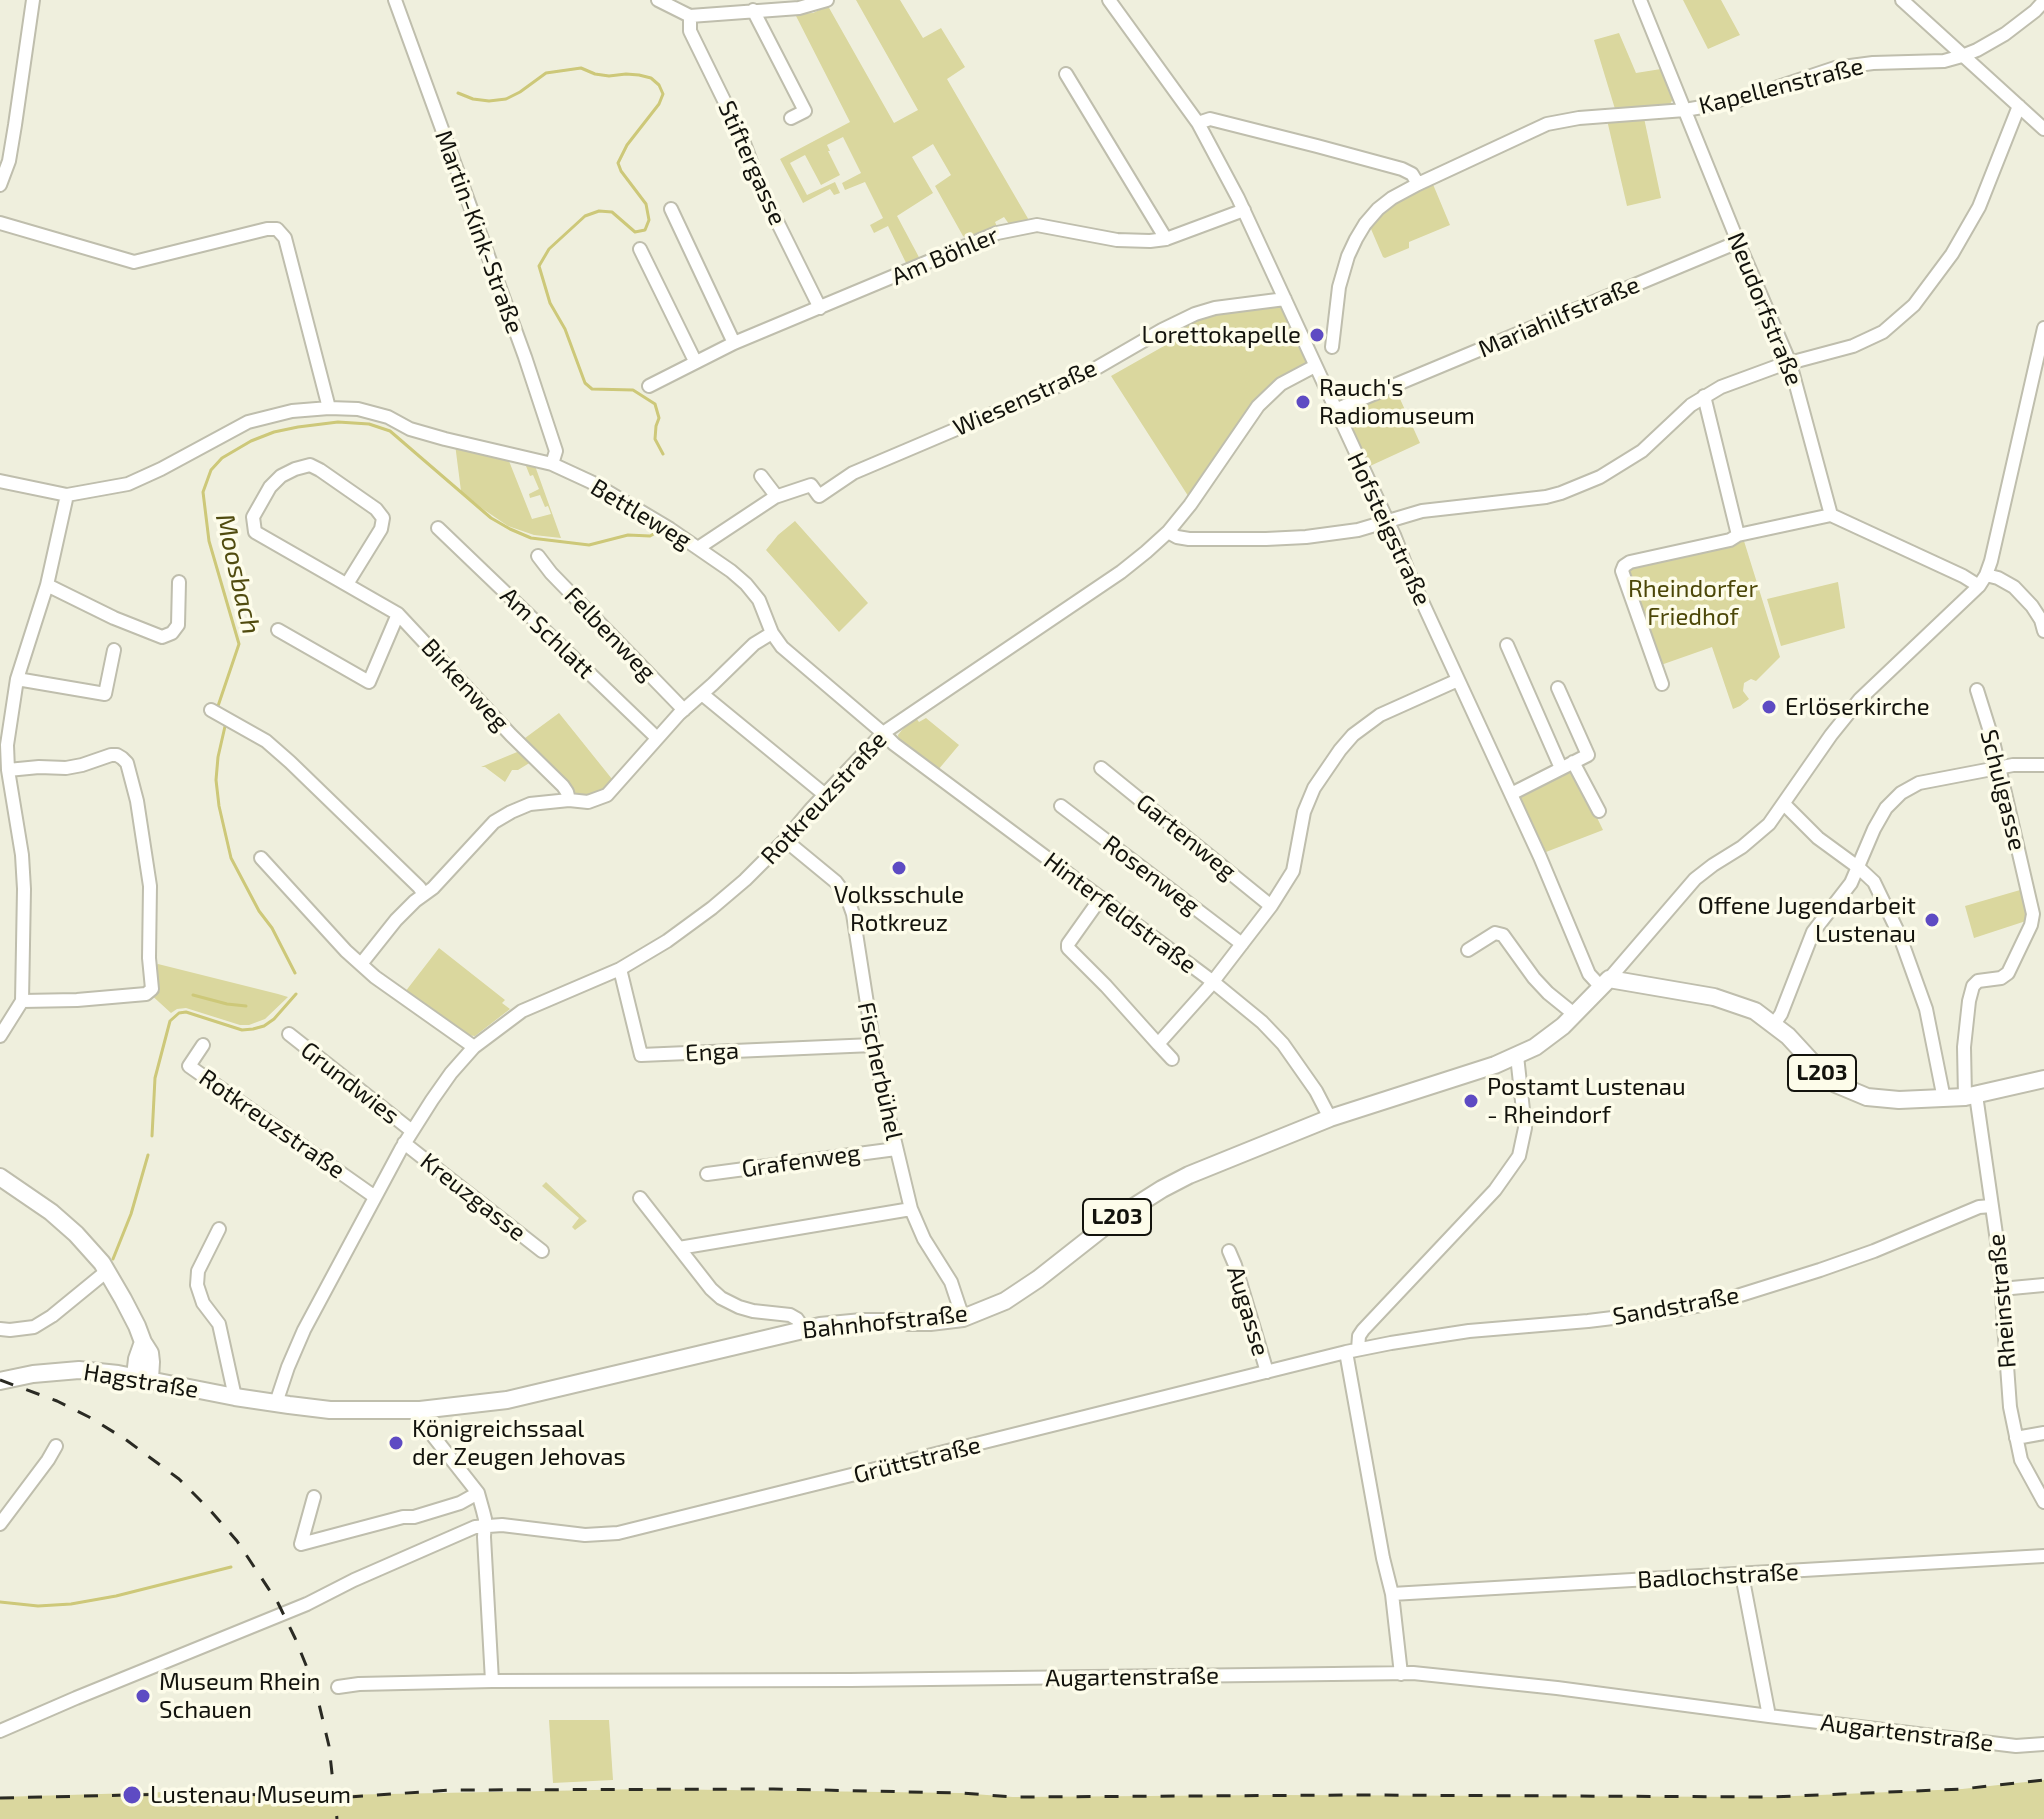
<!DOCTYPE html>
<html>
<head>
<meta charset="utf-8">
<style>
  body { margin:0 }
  canvas { display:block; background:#efefdd }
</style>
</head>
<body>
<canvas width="2044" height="1819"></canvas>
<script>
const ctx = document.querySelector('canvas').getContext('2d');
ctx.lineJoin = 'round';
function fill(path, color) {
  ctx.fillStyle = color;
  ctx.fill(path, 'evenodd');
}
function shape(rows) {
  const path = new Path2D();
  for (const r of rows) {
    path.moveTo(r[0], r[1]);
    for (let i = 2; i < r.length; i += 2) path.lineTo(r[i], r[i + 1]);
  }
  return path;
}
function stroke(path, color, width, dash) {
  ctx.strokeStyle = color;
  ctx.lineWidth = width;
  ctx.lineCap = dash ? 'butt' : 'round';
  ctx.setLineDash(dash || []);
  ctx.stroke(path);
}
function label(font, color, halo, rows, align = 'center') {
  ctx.font = font + ' "Exo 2",sans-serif';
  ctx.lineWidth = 7;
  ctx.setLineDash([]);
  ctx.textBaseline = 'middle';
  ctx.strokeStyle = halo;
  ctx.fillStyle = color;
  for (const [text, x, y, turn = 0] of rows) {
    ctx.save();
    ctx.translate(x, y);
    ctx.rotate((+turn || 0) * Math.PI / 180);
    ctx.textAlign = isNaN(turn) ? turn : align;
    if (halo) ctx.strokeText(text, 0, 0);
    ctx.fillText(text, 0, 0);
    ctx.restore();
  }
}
const green = shape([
  [856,0,900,0,923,38,941,28,965,67,947,79,1030,222,1009,224,1004,217,995,222,998,229,969,240,963,236,935,186,951,175,933,144,912,157,933,193,897,216,921,261,908,267,888,226,874,233,870,225,883,218,865,182,845,190,842,183,861,173,843,137,827,145,830,151,828,151,840,175,821,185,805,155,790,163,807,195,835,182,840,193,834,195,830,189,803,203,780,159,850,122,795,14,813,13,828,6,894,123,918,110],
  [1683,0,1721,0,1740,35,1708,49],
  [1619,33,1636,73,1661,69,1673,99,1670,104,1615,109,1594,40],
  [1644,118,1661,198,1627,206,1607,120],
  [1432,182,1450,225,1409,242,1409,248,1385,258,1383,257,1371,229,1371,223,1387,206],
  [1285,299,1315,366,1281,384,1192,502,1111,376,1164,346,1158,333,1181,320],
  [1396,390,1420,443,1370,466,1345,414],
  [455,444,507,456,532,519,551,514,548,506,545,507,540,495,530,498,529,494,539,489,533,475,530,476,524,461,534,463,561,538,534,535,508,526,483,509,461,491],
  [795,521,868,603,839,632,766,550,778,535],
  [1744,541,1780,657,1756,681,1751,679,1744,683,1743,691,1749,699,1740,706,1733,709,1712,647,1658,666,1625,570],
  [1838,582,1845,628,1781,646,1767,599],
  [559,713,612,779,608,788,597,795,587,797,577,796,521,741],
  [916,718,919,722,926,718,959,745,938,770,899,742,898,735,902,730],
  [522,750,531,762,518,770,512,770,505,782,485,767,481,767],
  [1570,769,1574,770,1603,830,1546,852,1520,797,1521,794],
  [2027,888,2032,919,1974,938,1965,906],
  [439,948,505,1000,502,1003,510,1009,475,1036,465,1035,405,992],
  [158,964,278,994,288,997,265,1019,249,1025,240,1025,186,1008,177,1009,171,1013,148,992,155,966],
  [546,1182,587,1221,575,1230,572,1227,579,1218,542,1186],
  [549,1720,609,1720,613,1780,553,1783],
  [2044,1780,2044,1819,0,1819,0,1797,167,1792,283,1796,647,1789,961,1793,1013,1797,1278,1795,1771,1797,1962,1789]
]);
const stream = shape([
  [458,93,473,99,489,101,506,99,520,92,546,73,581,68,595,74,609,76,626,74,639,75,651,78,659,85,663,94,659,104,627,145,618,163,621,171,646,204,649,220,645,230,635,232,612,212,599,211,585,216,549,249,539,266,550,303,565,329,585,383,592,389,633,390,655,404,659,418,656,426,655,439,663,454],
  [219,708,218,706,239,644,209,541,203,492,211,470,222,458,251,441,274,432,298,427,338,422,369,424,390,431,491,518,510,529,531,538,589,545,628,535,650,536,661,530],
  [226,722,218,757,216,780,219,806,231,858,259,911,272,928,295,973],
  [193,995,227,1004,246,1006],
  [152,1136,155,1078,170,1021,179,1013,186,1012,242,1030,253,1029,264,1026,274,1019,296,994],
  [113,1259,131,1214,148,1155],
  [0,1602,38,1606,71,1604,116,1596,231,1567]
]);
const minor = shape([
  [395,0,525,357,556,451,552,464],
  [658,0,690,16,799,8,827,0],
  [1109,0,1198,123,1238,198,1394,535,1408,571,1540,857,1589,974,1601,987],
  [1640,0,1738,242,1790,363,1831,515,1963,576,1979,586],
  [1902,0,2044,129],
  [753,10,805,111,791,118],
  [690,16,690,31,741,135,761,189,820,308],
  [1066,74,1166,239],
  [1198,123,1210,119,1317,146,1402,169,1412,174,1418,184],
  [0,185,9,161,15,125,33,0],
  [671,209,734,343],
  [0,223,134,262,267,229,277,229,285,238,329,408],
  [640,249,695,361],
  [1332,347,1339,287,1348,256,1356,239,1365,224,1378,209,1392,198,1418,184,1547,124,1579,118,1685,110,1736,101,1835,68,1873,63,1944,61,1962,56,1977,50,2005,34,2035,11,2044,1],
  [649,386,734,343,997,233,1037,225,1117,240,1150,241,1166,239,1244,210],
  [1704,396,1738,535],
  [1335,410,1738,242],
  [0,481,67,495,128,484,161,469,248,422,292,411,329,408,358,409,388,417,410,429,445,439,552,464,591,482,670,529,731,571,746,584,759,600,772,633,782,647,883,733,894,744,1212,981,1262,1022,1283,1044,1316,1091,1330,1118],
  [775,497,811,485,819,496,853,473,1086,374,1162,330,1195,314,1215,308,1285,299],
  [438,528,657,738],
  [1168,532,1177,537,1189,539,1266,539,1306,537,1358,530,1422,511,1546,497,1561,493,1600,477,1642,451,1691,405,1721,387,1778,366,1853,346,1883,332,1914,305,1952,254,1979,207,2019,106],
  [698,548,775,497,774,493,761,476],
  [538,556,551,573,684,710],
  [1986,575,1998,578,2014,587,2032,606,2041,620,2044,631],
  [347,584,381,529,383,518,376,509,320,470,310,465,295,469,281,476,270,487,253,517,255,532,398,614,511,735,563,786,567,792,569,800],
  [47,585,114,618,162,637,172,633,178,625,179,582],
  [278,630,369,682,398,614],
  [1507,645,1561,768],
  [17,679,105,694,114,650],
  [1662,684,1622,571,1624,566,1630,562,1730,540,1738,535,1831,515],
  [702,694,824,794],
  [211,710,266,741,290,762,419,887,424,894],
  [1573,762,1599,811],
  [1101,768,1271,906],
  [8,770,39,767,66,768,82,765,111,755,117,755,122,758,127,763,137,801,150,886,149,958,152,989,146,994,77,1000,22,1001],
  [1511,794,1588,755,1558,688],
  [1784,804,1818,838,1859,868,1874,882,1899,934,1926,1009,1944,1099],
  [1061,806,1242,944],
  [785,840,836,882,847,897,853,914,877,1067,911,1209,924,1239,951,1282,963,1318],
  [261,858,346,951,375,977,474,1047],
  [1100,899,1068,944,1068,948,1106,986,1158,1044,1208,988,1271,906,1293,871,1304,812,1314,788,1340,750,1353,735,1380,715,1458,680],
  [1468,950,1495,933,1503,935,1534,978,1548,993,1574,1014],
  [361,964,396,920,415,901,433,888,494,822,511,812,530,804,569,800,588,802,607,795,679,714,713,684,754,644,772,633],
  [620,969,641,1055,873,1045],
  [1609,979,1695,879,1713,865,1742,847,1769,824,1831,735,1860,699,1979,586,1986,575,1991,561,2044,328],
  [1774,1024,1781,1014,1813,932,1851,883,1874,829,1886,808,1901,793,1919,783,2013,765,2044,765],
  [289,1034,412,1131],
  [0,1036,22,1001,24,889,22,855,8,770,7,745,17,679,47,585,67,495],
  [1158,1044,1172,1059],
  [203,1045,189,1066,375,1197],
  [1976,1095,1999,1255,2010,1407,2021,1460,2044,1502],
  [1965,1097,1964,1047,1969,1001,1973,986,1978,981,2001,978,2008,973,2031,925,2033,914,1993,741,1977,690],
  [404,1143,542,1251],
  [707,1174,896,1149],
  [640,1198,711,1289,721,1298,739,1307,753,1311,790,1315,797,1319,804,1329],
  [219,1229,198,1271,197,1285,203,1303,219,1324,235,1397],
  [679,1248,911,1209],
  [1229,1251,1235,1265,1267,1372],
  [2001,1289,2044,1285],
  [0,1329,10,1330,34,1327,52,1316,107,1271],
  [1358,1349,1359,1336,1363,1330,1495,1190,1519,1156,1525,1128,1517,1056],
  [1346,1352,1383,1558,1392,1594,1401,1674],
  [276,1403,288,1367,304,1330,401,1149,432,1100,451,1073,474,1047,522,1011,620,969,667,941,712,908,745,880,785,840,812,808,883,733,1121,572,1146,552,1168,532,1190,505,1258,406,1281,384,1315,366],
  [420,1410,422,1419,430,1432,478,1493,483,1511,485,1519,484,1537,492,1681],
  [2016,1438,2044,1433],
  [314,1497,301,1544,403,1517,414,1517,460,1503,478,1493],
  [0,1524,48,1460,56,1446],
  [1742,1575,1769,1716],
  [1392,1594,2044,1556],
  [338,1687,359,1684,492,1681,850,1680,1413,1673,1557,1688,1769,1716,2016,1746,2044,1744],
  [0,1731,76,1698,307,1604,354,1580,475,1527,502,1525,585,1535,618,1533,1346,1352,1391,1343,1469,1331,1588,1321,1670,1311,1718,1302,1820,1270,1874,1251,1979,1207,1992,1206]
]);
const major = shape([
  [0,1177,51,1212,76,1234,102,1263,123,1299,137,1326,143,1342,150,1353,151,1362,150,1379],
  [135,1376,137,1359,143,1342],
  [0,1381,33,1374,79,1370,118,1374,235,1397,289,1405,330,1410,420,1410,507,1400,820,1326,862,1322,930,1322,963,1318,1005,1301,1038,1279,1113,1220,1162,1189,1189,1175,1330,1118,1495,1065,1535,1047,1563,1026,1609,979,1714,997,1755,1011,1788,1036,1823,1074,1836,1084,1867,1097,1899,1100,1965,1097,2044,1079]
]);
const rail = shape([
  [0,1380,57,1401,89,1417,125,1439,179,1479,209,1509,237,1541,278,1603,295,1638,308,1670,319,1704,329,1746,337,1819],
  [349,1797,450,1790,773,1789,961,1793,1013,1797,1362,1795,1771,1797,1962,1789,2044,1780],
  [0,1798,218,1793,283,1796]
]);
const markers = [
  [1317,335,8,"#5e4bc3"],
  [1303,402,8,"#5e4bc3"],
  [1769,707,8,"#5e4bc3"],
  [899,868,8,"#5e4bc3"],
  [1932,920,8,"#5e4bc3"],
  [1471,1101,8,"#5e4bc3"],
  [396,1443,8,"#5e4bc3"],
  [143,1696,8,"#5e4bc3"],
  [132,1795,10,"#5e4bc3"]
];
const shields = [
  [1822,1073,68],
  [1117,1217,68]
];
const shieldNames = [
  ["L203",1822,1073],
  ["L203",1117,1217]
];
const streetNames = [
  ["Kapellenstraße",1781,86,-14],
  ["Stiftergasse",752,163,66],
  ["Martin-Kink-Straße",479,232,70],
  ["Am Böhler",945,256,-23],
  ["Neudorfstraße",1765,309,68],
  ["Mariahilfstraße",1559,317,-23],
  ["Wiesenstraße",1025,398,-24],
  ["Bettleweg",641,514,31],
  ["Hofsteigstraße",1389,529,65],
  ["Am Schlatt",547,633,44],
  ["Felbenweg",610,634,46],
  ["Birkenweg",465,685,47],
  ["Schulgasse",2003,790,76],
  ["Rotkreuzstraße",824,798,-47],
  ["Gartenweg",1186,837,39],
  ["Rosenweg",1151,875,37],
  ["Hinterfeldstraße",1120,913,37],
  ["Enga",712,1052,-3],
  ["Fischerbühel",880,1071,78],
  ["Grundwies",350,1083,38],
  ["Rotkreuzstraße",272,1124,35],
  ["Grafenweg",801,1161,-8],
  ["Kreuzgasse",473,1197,38],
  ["Rheinstraße",2002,1301,-95],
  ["Sandstraße",1676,1306,-10],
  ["Augasse",1248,1311,73],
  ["Bahnhofstraße",885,1322,-6],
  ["Hagstraße",141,1381,9],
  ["Grüttstraße",917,1460,-14],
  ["Badlochstraße",1718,1576,-3],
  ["Augartenstraße",1132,1677,-1],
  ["Augartenstraße",1907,1733,7]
];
const poiNames = [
  ["Lorettokapelle",1301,335,"right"],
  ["Rauch's",1319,388],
  ["Radiomuseum",1319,416],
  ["Erlöserkirche",1785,707],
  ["Volksschule",899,895,"center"],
  ["Rotkreuz",899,923,"center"],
  ["Offene Jugendarbeit",1916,906,"right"],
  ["Lustenau",1916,934,"right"],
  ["Postamt Lustenau",1487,1087],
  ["- Rheindorf",1487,1115],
  ["Königreichssaal",412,1429],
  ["der Zeugen Jehovas",412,1457],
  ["Museum Rhein",159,1682],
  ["Schauen",159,1710],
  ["Lustenau Museum",150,1795]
];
const parkNames = [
  ["Rheindorfer",1693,589],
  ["Friedhof",1693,617]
];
const waterNames = [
  ["Moosbach",238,574,77]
];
fill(green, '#dad79e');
stroke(stream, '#cdc879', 3);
stroke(minor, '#bfbead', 16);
stroke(major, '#bfbead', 20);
stroke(minor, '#fff', 12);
stroke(major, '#fff', 16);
stroke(rail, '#2a2a23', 3, [14, 14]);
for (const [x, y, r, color] of markers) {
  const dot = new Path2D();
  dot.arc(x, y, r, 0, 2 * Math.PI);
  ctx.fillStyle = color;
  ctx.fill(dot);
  stroke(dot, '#fdfcea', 3);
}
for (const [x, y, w] of shields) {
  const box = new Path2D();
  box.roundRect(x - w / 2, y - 18, w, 36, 6);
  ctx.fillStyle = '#fdfcea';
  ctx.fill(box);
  stroke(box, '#13130d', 2);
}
label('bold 22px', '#13130d', null, shieldNames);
label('24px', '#13130d', '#fdfcea', streetNames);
label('24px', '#13130d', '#fdfcea', poiNames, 'left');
label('24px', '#4c4708', '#fdfcea', parkNames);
label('italic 26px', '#504b0f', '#fdfcea', waterNames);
</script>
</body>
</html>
